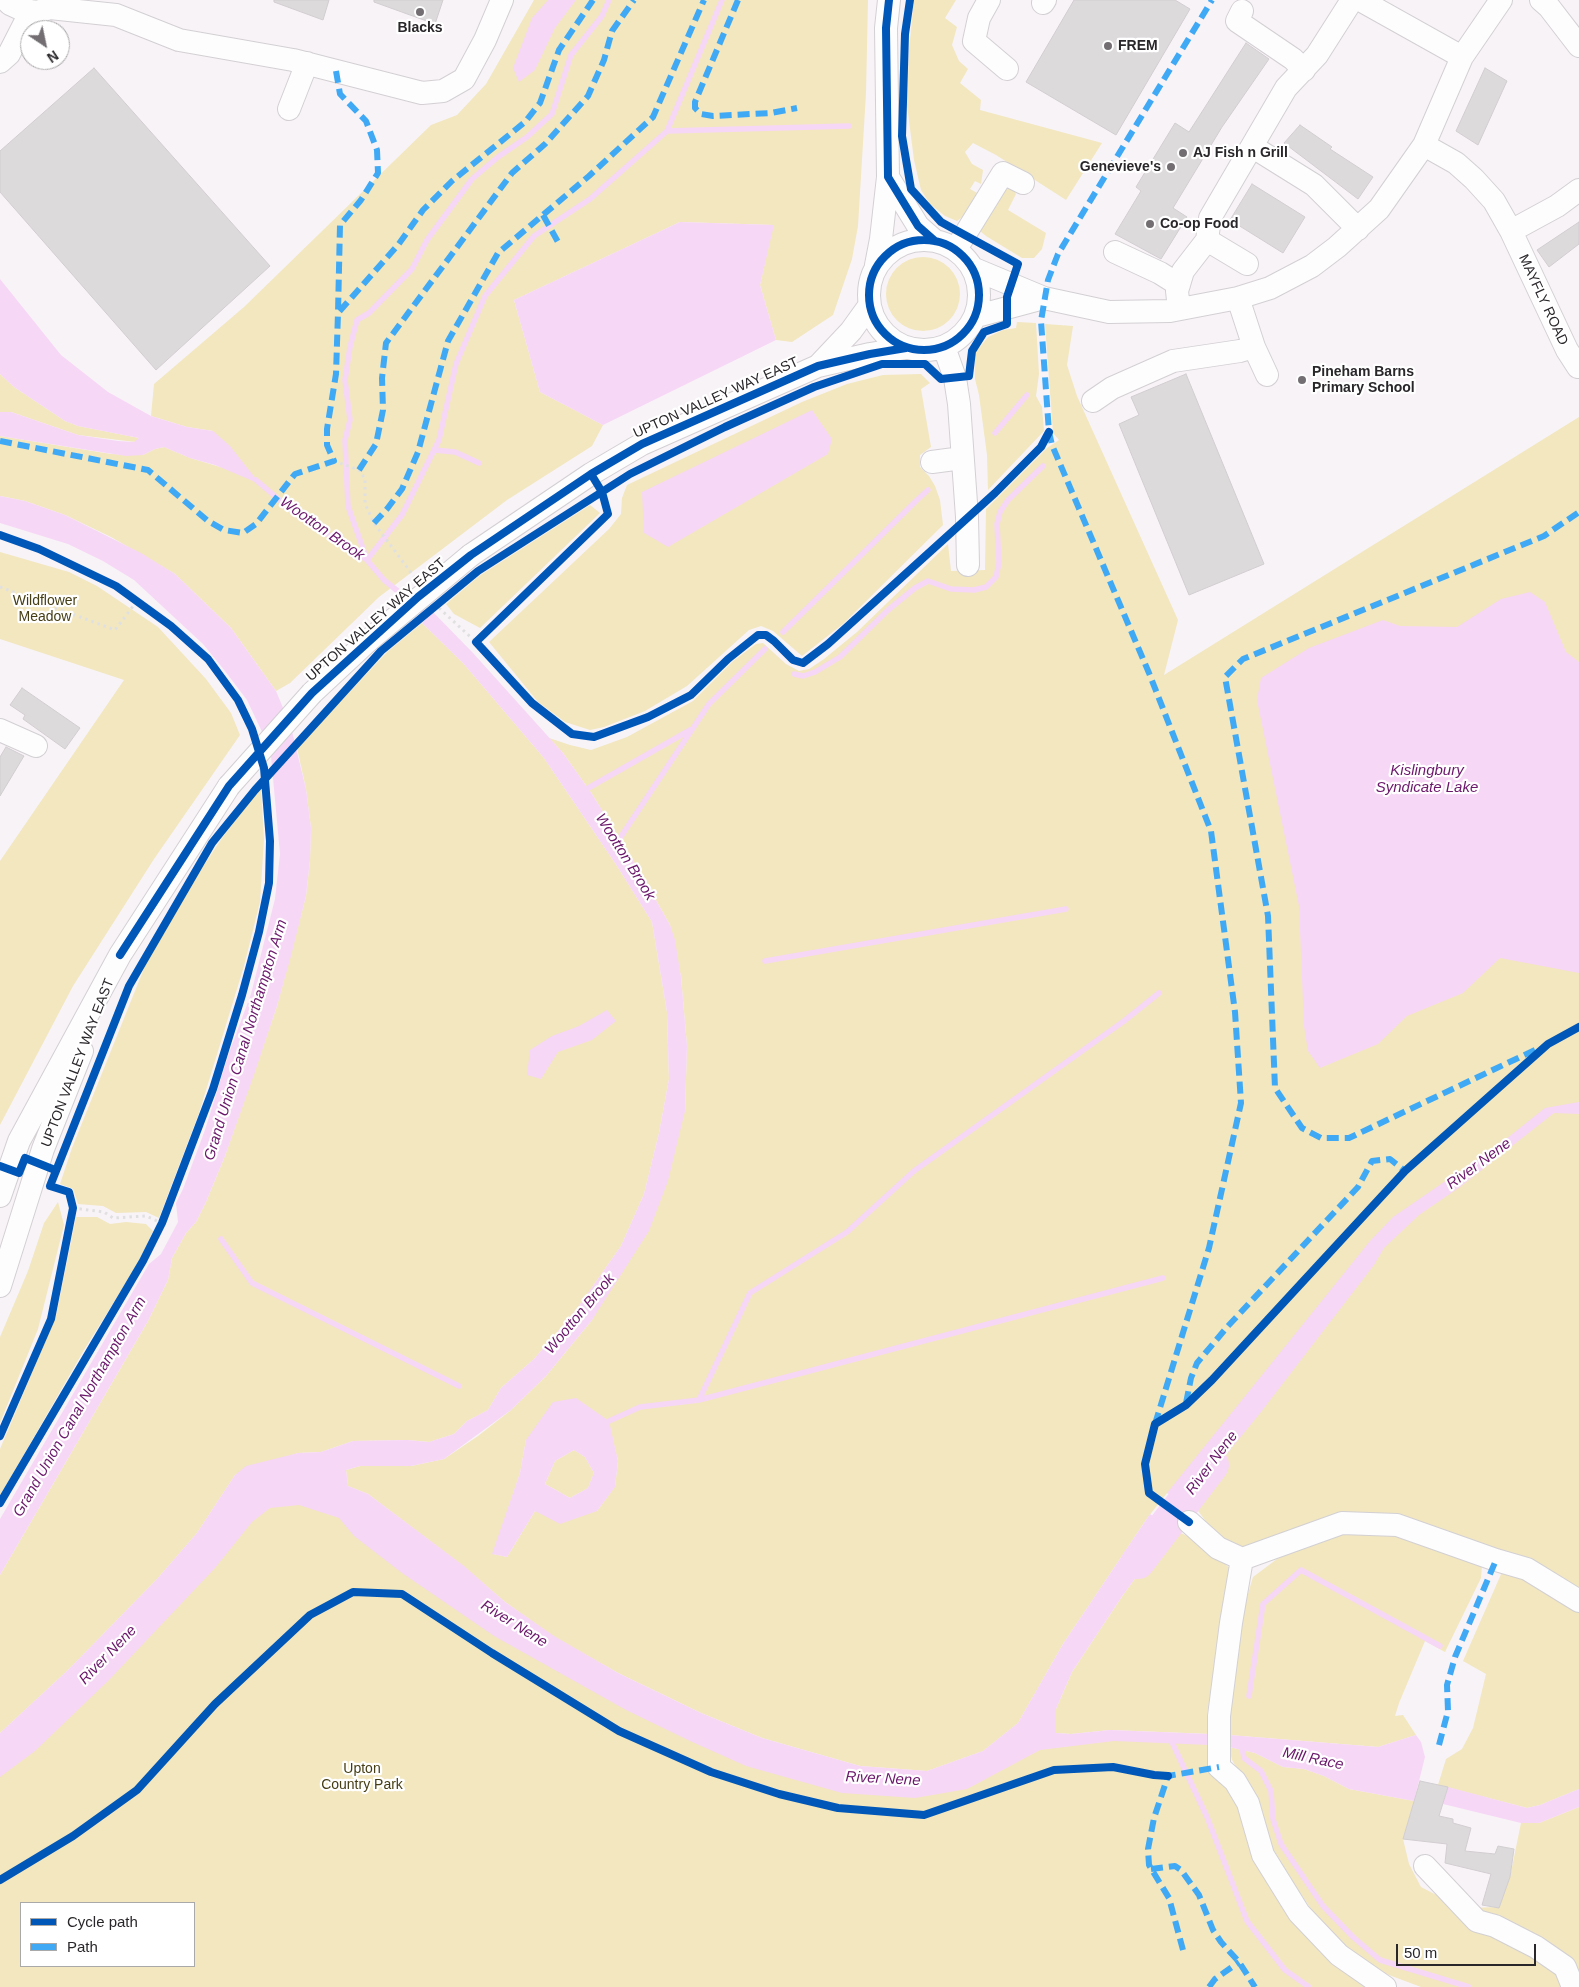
<!DOCTYPE html>
<html>
<head>
<meta charset="utf-8">
<style>
  body { margin:0 }
  #map { position:relative; width:1579px; height:1987px; overflow:hidden; background:#f8f3f7; font-family:Arial,sans-serif }
  canvas { display:block }
  .legend { position:absolute; left:20px; top:1902px; width:175px; height:65px; box-sizing:border-box; background:#fff; border:1px solid #aaa9aa; margin:0; padding:6px 9px; list-style:none; font-size:15px; color:#2a272a }
  .legend li { display:flex; align-items:center; gap:10px; height:25px }
  .legend b { width:25px; border:1px solid #aaa9aa }
  .north { position:absolute; left:20px; top:20px; width:50px; height:50px; box-sizing:border-box; background:#fff; border:1px solid #aaa9aa; border-radius:50%; rotate:146deg; font-size:14px; font-weight:700; line-height:20px; text-align:center; color:#2a272a }
  .north::after { content:''; display:block; margin:auto; width:18px; height:22px; background:#726e72; clip-path:polygon(50% 0,100% 100%,50% 72%,0 100%) }
  .scale { position:absolute; left:1396px; top:1944px; width:140px; height:22px; box-sizing:border-box; border:2px solid #2a272a; border-top:0; padding-left:6px; font-size:15px; line-height:18px; white-space:nowrap; color:#2a272a; -webkit-text-stroke:4px #fff; paint-order:stroke }
</style>
</head>
<body>
<div id="map">
<canvas width="1579" height="1987"></canvas>
<ul class="legend">
<li><b style="height:6px;background:#0057b8"></b>Cycle path</li>
<li><b style="height:6px;background:#3fa9f5"></b>Path</li>
</ul>
<div class="north">N</div>
<div class="scale">50 m</div>
</div>
<script>
const ctx = document.querySelector('canvas').getContext('2d');
ctx.lineJoin = 'round';
function fill(path, color) {
  ctx.fillStyle = color;
  ctx.fill(path, 'evenodd');
}
function shape(rows) {
  const path = new Path2D();
  for (const r of rows) {
    if (r.length === 3) {
      path.moveTo(r[0] + r[2], r[1]);
      path.arc(r[0], r[1], r[2], 0, 2 * Math.PI);
      continue;
    }
    path.moveTo(r[0], r[1]);
    for (let i = 2; i < r.length; i += 2) path.lineTo(r[i], r[i + 1]);
  }
  return path;
}
function stroke(path, color, width, dash) {
  ctx.strokeStyle = color;
  ctx.lineWidth = width;
  ctx.lineCap = dash ? 'butt' : 'round';
  ctx.setLineDash(dash || []);
  ctx.stroke(path);
}
function label(font, color, halo, rows, align = 'center') {
  ctx.font = font + ' Arial,sans-serif';
  ctx.lineWidth = 4.5;
  ctx.setLineDash([]);
  ctx.textBaseline = 'middle';
  ctx.strokeStyle = halo;
  ctx.fillStyle = color;
  for (const [text, x, y, turn = 0] of rows) {
    ctx.save();
    ctx.translate(x, y);
    ctx.rotate((+turn || 0) * Math.PI / 180);
    ctx.textAlign = isNaN(turn) ? turn : align;
    if (halo) ctx.strokeText(text, 0, 0);
    ctx.fillText(text, 0, 0);
    ctx.restore();
  }
}
const green = shape([
  [534,0,868,0,866,93,858,226,852,259,833,315,792,342,776,340,760,285,773,225,680,222,514,300,540,392,603,425,592,446,507,500,379,597,290,683,276,691,231,628,175,574,111,537,65,515,25,501,0,496,0,436,111,454,143,455,155,449,164,447,190,458,227,469,213,431,187,427,151,416,154,384,244,307,431,125,457,115,486,84],
  [914,0,956,0,945,18,957,27,952,45,959,61,968,69,960,83,981,100,980,110,1102,143,1066,200,996,155,973,143,965,152,972,164,983,170,981,184,975,181,970,189,979,194,965,215,957,221,945,216,930,204,921,190,914,160,907,105,909,49],
  [1008,187,1013,189,1016,194,1008,210,1046,233,1042,249,1034,258,1022,258,986,236,980,231,1000,188],
  [923,294,37],
  [1017,322,1036,323,1039,374,1036,396,1042,407,1044,431,988,490,987,455,979,395,975,379,975,353,988,337,1003,330,1016,328],
  [1045,324,1073,326,1067,365,1077,396,1178,620,1164,675,1579,417,1579,1591,1391,1514,1244,1549,1216,1535,1196,1508,1167,1493,1148,1517,1063,1644,1018,1723,983,1751,927,1771,860,1766,762,1738,701,1713,618,1673,554,1637,505,1602,463,1566,368,1494,348,1486,346,1470,360,1466,411,1466,444,1459,478,1436,511,1410,546,1376,592,1320,685,1111,687,1046,681,977,670,925,639,870,592,794,563,753,549,738,570,745,591,750,627,737,693,701,733,661,756,644,763,643,786,664,799,671,809,669,824,659,857,632,948,544,951,571,985,570,986,509,1047,448,1059,440,1053,433],
  [608,1421,618,1461,615,1486,597,1511,535,1511,507,1557,493,1554,520,1473,526,1440],
  [0,374,14,387,65,421,78,426,139,438,135,442,78,435,11,412,0,412],
  [921,374,930,383,921,389,931,447,920,455,920,467,929,476,935,486,940,500,943,525,843,624,802,656,773,631,761,626,749,630,687,686,645,711,604,727,590,730,565,722,538,702,489,642,609,529,621,514,622,498,627,485,802,402,847,384,883,375],
  [590,505,600,513,480,628,454,614,446,604,479,576],
  [0,552,69,572,97,586,158,627,206,679,231,713,240,735,154,859,73,986,0,1125,0,861,124,680,0,639],
  [422,623,463,663,544,758,617,866,652,922,667,1012,669,1079,659,1133,644,1194,621,1246,576,1310,534,1359,501,1388,488,1410,467,1421,454,1434,429,1442,407,1440,353,1441,321,1452,298,1453,235,1475,197,1533,157,1579,68,1670,0,1733,0,1575,148,1321,168,1280,172,1258,186,1233,196,1222,206,1202,225,1156,277,1006,306,896,310,860,311,828,306,789,297,748,387,652],
  [261,789,264,839,260,902,244,966,199,1113,159,1218,146,1212,116,1213,103,1206,78,1204,73,1189,60,1184,72,1148,145,966,180,901,222,838,257,792],
  [58,1202,64,1225,38,1329,0,1423,0,1337,28,1271,44,1223],
  [76,1217,97,1217,110,1224,126,1222,146,1224,153,1231,137,1265,84,1350,0,1496,0,1449,56,1316],
  [574,1450,585,1457,594,1473,588,1488,570,1498,545,1484,555,1461],
  [303,1479,498,1618,766,1755,953,1781,1037,1744,1113,1734,1219,1740,1281,1885,1385,1987,0,1987,0,1755,206,1554],
  [21,1903,194,1903,194,1966,21,1966],
  [1172,1528,1196,1541,1231,1569,1207,1714,1210,1734,1110,1730,1071,1734,1056,1733,1056,1709,1072,1672,1123,1595],
  [1337,1531,1407,1534,1482,1566,1481,1578,1445,1652,1425,1641,1399,1703,1395,1716,1403,1715,1416,1735,1378,1747,1229,1735,1227,1712,1242,1614,1253,1577,1277,1559],
  [1502,1572,1517,1574,1579,1608,1579,1789,1540,1805,1527,1808,1438,1785,1446,1759,1462,1749,1473,1728,1486,1674,1463,1661],
  [1229,1747,1255,1753,1283,1767,1304,1769,1324,1776,1349,1789,1414,1801,1403,1839,1409,1864,1421,1887,1444,1899,1469,1908,1499,1907,1510,1877,1521,1823,1539,1823,1579,1807,1579,1987,1421,1987,1373,1969,1332,1934,1311,1909,1293,1882,1272,1847,1260,1807,1232,1760]
]);
const water = shape([
  [548,0,576,0,555,28,535,70,519,82,513,68,532,18],
  [680,222,774,225,760,285,776,340,603,425,540,392,514,300],
  [0,279,61,355,108,392,151,416,187,427,213,431,230,446,260,484,215,465,190,458,164,447,155,449,143,455,126,456,0,436,0,412,11,412,78,435,118,441,134,442,139,438,78,426,65,421,14,387,0,374],
  [812,410,832,439,828,454,668,547,644,533,642,492],
  [0,496,25,501,65,515,141,553,175,574,231,628,276,691,291,727,306,789,311,828,310,860,306,896,291,956,277,1006,255,1072,225,1156,206,1202,196,1222,186,1233,172,1258,168,1280,148,1321,0,1575,0,1519,149,1264,161,1254,178,1222,176,1203,183,1189,205,1130,229,1053,251,994,275,899,280,854,271,756,264,736,247,700,225,671,203,644,134,580,103,561,68,544,0,523],
  [1530,592,1545,602,1566,652,1579,662,1579,973,1500,958,1463,993,1407,1016,1378,1044,1320,1068,1308,1051,1304,1026,1299,906,1257,700,1261,678,1309,648,1383,620,1400,626,1457,627,1501,599],
  [433,612,473,653,563,753,592,794,639,870,670,925,675,940,681,977,687,1046,685,1111,668,1181,649,1231,592,1320,546,1376,511,1410,444,1459,411,1466,360,1466,346,1470,348,1486,368,1494,464,1566,505,1602,554,1636,618,1673,701,1713,762,1738,860,1766,927,1771,983,1751,1018,1723,1063,1644,1150,1514,1172,1528,1123,1595,1072,1672,1056,1709,1056,1733,1071,1734,1110,1730,1210,1734,1209,1745,1114,1741,1040,1750,967,1789,915,1798,842,1793,746,1766,690,1741,626,1710,494,1636,402,1573,354,1536,339,1518,299,1505,270,1508,252,1522,215,1568,109,1680,35,1751,0,1777,0,1733,68,1670,157,1579,197,1533,235,1475,246,1466,298,1453,321,1452,353,1441,407,1440,429,1442,454,1434,467,1421,488,1410,501,1388,534,1359,576,1310,621,1246,644,1194,659,1133,669,1079,667,1012,652,922,617,866,544,758,463,663,422,623],
  [607,1010,616,1021,592,1040,558,1052,541,1079,527,1075,530,1050,552,1036,579,1026],
  [1579,1102,1579,1114,1554,1113,1460,1187,1419,1215,1384,1248,1374,1265,1261,1412,1213,1471,1199,1492,1196,1508,1167,1493,1370,1241,1393,1217,1501,1143,1545,1108],
  [576,1398,609,1421,618,1461,615,1487,597,1511,560,1524,535,1511,507,1557,492,1554,520,1473,526,1440,553,1402],
  [574,1450,585,1457,594,1473,588,1488,570,1498,545,1484,555,1461],
  [1229,1735,1378,1747,1416,1735,1421,1742,1425,1757,1414,1801,1349,1789,1324,1776,1304,1769,1283,1767,1255,1753,1229,1747],
  [1448,1787,1527,1808,1540,1805,1579,1789,1579,1807,1539,1823,1521,1823,1443,1804]
]);
const stream = shape([
  [667,131,722,0],
  [995,433,1027,395],
  [434,450,455,452,479,463],
  [256,480,296,514,367,560,384,580,409,600],
  [367,560,402,515,439,440,456,364,485,296,534,236,590,199,667,131,849,126],
  [367,560,348,506,345,440,350,420,345,380,350,347,357,320,369,313,412,269,427,240,472,179,498,157,527,137,552,114,571,55,602,16,609,0],
  [416,606,434,621],
  [783,632,918,499,928,490],
  [794,674,803,676,815,672,840,657,888,610,915,588,928,581,951,589,974,590,986,587,996,577,999,563,997,524,1000,512,1008,500,1043,466],
  [583,791,690,730],
  [616,844,709,704,765,649],
  [765,961,1066,909],
  [221,1239,252,1283,459,1386],
  [699,1400,750,1293,847,1232,914,1171,1124,1021,1159,993],
  [609,1421,640,1407,699,1400,1163,1278],
  [1249,1696,1263,1604,1301,1570,1440,1646],
  [1170,1738,1207,1817,1247,1921,1285,1970,1309,1987],
  [1241,1743,1244,1758,1261,1771,1271,1791,1273,1819,1281,1844,1323,1906,1353,1937,1380,1960,1469,1987]
]);
const river = shape([
  [1138,1562,1212,1465]
]);
const building = shape([
  [274,0,329,0,323,20,274,2,274,0],
  [374,0,443,0,435,24,374,2,374,0],
  [1074,0,1175,0,1190,9,1116,135,1026,82,1074,0],
  [1246,43,1269,59,1222,127,1173,208,1187,217,1161,259,1115,234,1141,191,1136,187,1175,123,1189,132,1246,43],
  [94,68,270,266,156,370,0,192,0,151,94,68],
  [1485,68,1507,81,1478,145,1456,131,1485,68],
  [1300,125,1332,147,1330,149,1373,177,1358,199,1284,143,1300,125],
  [1252,184,1305,217,1283,253,1230,220,1252,184],
  [1579,222,1579,244,1549,267,1537,250,1579,222],
  [1186,374,1264,564,1189,595,1119,424,1139,415,1131,397,1186,374],
  [22,688,80,728,65,749,23,719,25,715,10,705,22,688],
  [6,747,24,756,0,796,0,757,6,747],
  [1420,1781,1448,1787,1439,1816,1453,1819,1453,1823,1471,1828,1465,1851,1495,1854,1498,1846,1514,1849,1510,1877,1499,1908,1482,1905,1491,1874,1445,1863,1447,1844,1403,1839,1420,1781]
]);
const path = shape([
  [334,461,359,470,365,479,365,504,374,523,415,578],
  [0,587,115,630,137,601],
  [439,608,476,642],
  [73,1208,104,1212,113,1218,146,1216,162,1223],
  [0,1503,143,1261,162,1223,213,1089,259,932,269,883,270,841,265,775]
]);
const minor = shape([
  [6,0,10,4,23,10,37,12,50,8,61,1],
  [989,0,979,18,974,41,1007,69],
  [1360,0,1462,57],
  [1541,0,1549,7,1579,46],
  [1043,3,1045,0],
  [50,8,116,15,179,40,293,60,422,93,443,91,464,79,485,40,502,0],
  [1242,11,1237,21,1293,59,1304,70],
  [0,62,9,54,31,11],
  [289,109,307,63],
  [1424,145,1456,163,1474,179,1494,201,1511,231,1567,350,1578,367],
  [1253,147,1314,185,1358,229],
  [888,177,918,226,935,241],
  [1511,231,1557,206,1579,190],
  [924,295,55],
  [1207,240,1210,218,1286,88,1317,55,1352,0],
  [956,249,1003,173,1023,183],
  [1115,252,1160,273,1179,285],
  [876,265,881,239,888,177,886,28,889,0],
  [972,268,1044,298,1109,312,1170,311,1238,298,1270,288,1312,266,1337,247,1379,209,1424,145,1462,57,1501,0],
  [1179,309,1177,291,1183,271,1207,240,1247,264],
  [977,316,1044,298],
  [944,347,955,378,959,404,967,517,968,565],
  [1254,347,1267,375],
  [818,366,851,331,869,306],
  [1093,401,1112,388,1173,361,1240,351,1254,347,1238,298],
  [932,462,962,458],
  [471,555,591,474,642,444,818,366,870,354,906,348],
  [312,693,369,640],
  [0,730,36,746],
  [0,1196,19,1141,120,955,229,786],
  [0,1286,43,1149,82,1051],
  [1189,1522,1218,1548,1242,1559,1231,1623,1219,1716,1219,1767,1235,1781,1248,1803,1263,1855,1299,1913,1339,1955,1385,1987],
  [1242,1559,1342,1523,1397,1525,1496,1560,1527,1569,1579,1601],
  [1425,1866,1477,1921,1495,1926,1536,1947,1565,1967,1573,1987]
]);
const minorBridge = shape([
  [369,640,471,555],
  [229,786,312,693]
]);
const quiet = shape([
  [738,0,695,102,695,108,701,114,713,116,771,113,797,108],
  [336,71,340,94,366,121,377,150,378,173,361,200,340,225,338,313],
  [543,215,558,242],
  [0,441,148,470,208,521,224,530,243,533,256,524,295,474,334,461,327,445,327,429,336,374,338,313,398,245,423,210,452,181,525,122,540,103,559,50,593,0],
  [359,470,376,444,383,410,382,378,386,343,512,173,545,144,588,96,604,60,612,31,634,0],
  [374,523,387,509,402,489,418,452,448,341,498,253,589,176,653,117,704,0],
  [1535,1050,1349,1138,1321,1138,1302,1128,1275,1088,1268,916,1225,677,1243,659,1544,536,1579,512],
  [1186,1403,1191,1378,1197,1363,1228,1326,1358,1187,1372,1161,1390,1159,1405,1171],
  [1155,1424,1209,1248,1241,1103,1235,1012,1211,831,1149,673,1052,445,1049,432,1041,321,1048,280,1058,254,1212,0],
  [1439,1745,1448,1711,1447,1685,1455,1657,1496,1560],
  [1151,1869,1175,1866,1181,1870,1199,1895,1213,1930,1221,1942,1239,1962,1255,1987],
  [1183,1950,1169,1898,1149,1865,1148,1849,1154,1818,1168,1776,1219,1767],
  [1209,1987,1215,1979,1239,1962]
]);
const cycleway = shape([
  [889,0,886,28,888,177,918,226,935,241],
  [924,295,55],
  [591,474,602,492,608,514,476,642,532,703,572,734,594,737,648,717,691,695,728,659,758,635,766,635,774,641,793,660,803,663,828,644,995,493,1041,447,1049,432],
  [0,535,39,549,116,586,171,626,208,659,238,700,252,729,264,768,270,841,269,883,259,932,242,995,213,1089,162,1223,143,1261,0,1503],
  [120,955,229,786,312,693,418,597,471,555,591,474,642,444,818,366,870,354,906,348],
  [0,1166,19,1173,25,1158,55,1170],
  [0,1436,51,1319,73,1208,69,1192,50,1186,129,986,212,843,255,790,381,651,478,571,630,474,725,427,814,387,882,364,925,364,941,379,969,376,972,351,984,332,1007,324,1007,297,1018,264,941,222,911,189,902,136,905,34,910,0],
  [1189,1522,1149,1493,1145,1464,1155,1424,1186,1405,1212,1380,1405,1171,1548,1044,1579,1027],
  [0,1880,73,1836,137,1790,215,1704,310,1615,353,1592,402,1594,492,1653,619,1731,711,1772,779,1794,838,1808,924,1815,1054,1770,1113,1767,1154,1775,1168,1776]
]);
const markers = [
  [420,12,5,"#726e72"],
  [1108,46,5,"#726e72"],
  [1183,153,5,"#726e72"],
  [1171,167,5,"#726e72"],
  [1150,224,5,"#726e72"],
  [1302,380,5,"#726e72"]
];
const poiNames = [
  ["Blacks",420,28,"center"],
  ["FREM",1118,46],
  ["AJ Fish n Grill",1193,153],
  ["Genevieve's",1161,167,"right"],
  ["Co-op Food",1160,224],
  ["Pineham Barns",1312,372],
  ["Primary School",1312,388]
];
const streetNames = [
  ["MAYFLY ROAD",1543,300,65],
  ["UPTON VALLEY WAY EAST",716,398,-24],
  ["UPTON VALLEY WAY EAST",376,620,-41],
  ["UPTON VALLEY WAY EAST",78,1063,-69]
];
const parkNames = [
  ["Wildflower",45,601],
  ["Meadow",45,617],
  ["Upton",362,1769],
  ["Country Park",362,1785]
];
const waterNames = [
  ["Wootton Brook",322,529,35],
  ["Kislingbury",1427,771],
  ["Syndicate Lake",1427,788],
  ["Wootton Brook",625,857,58],
  ["Grand Union Canal Northampton Arm",246,1040,-73],
  ["River Nene",1479,1164,-36],
  ["Wootton Brook",580,1314,-50],
  ["Grand Union Canal Northampton Arm",80,1407,-60],
  ["River Nene",1212,1463,-53],
  ["River Nene",514,1624,32],
  ["River Nene",108,1655,-46],
  ["Mill Race",1313,1759,12],
  ["River Nene",883,1779,3]
];
fill(green, '#f2e7bf');
fill(water, '#f7d7f6');
stroke(stream, '#f7d7f6', 5.5);
stroke(river, '#f7d7f6', 34);
fill(building, '#dddadc');
stroke(building, '#d1cdd0', 1);
stroke(minor, '#d3d0d3', 24);
stroke(path, '#e1e0e1', 3, [2.5, 4]);
stroke(minor, '#fefdfe', 22);
stroke(minorBridge, '#d3d0d3', 24, []);
stroke(minorBridge, '#fefdfe', 22);
stroke(quiet, '#3fa9f5', 6, [12, 6]);
stroke(cycleway, '#0057b8', 8);
for (const [x, y, r, color] of markers) {
  const dot = new Path2D();
  dot.arc(x, y, r, 0, 2 * Math.PI);
  ctx.fillStyle = color;
  ctx.fill(dot);
  stroke(dot, '#fff', 2);
}
label('bold 14px', '#2a272a', '#fff', poiNames, 'left');
label('14px', '#2a272a', '#fff', streetNames);
label('14px', '#453d13', '#fff', parkNames);
label('italic 15px', '#6b186b', '#fff', waterNames);
</script>
</body>
</html>
